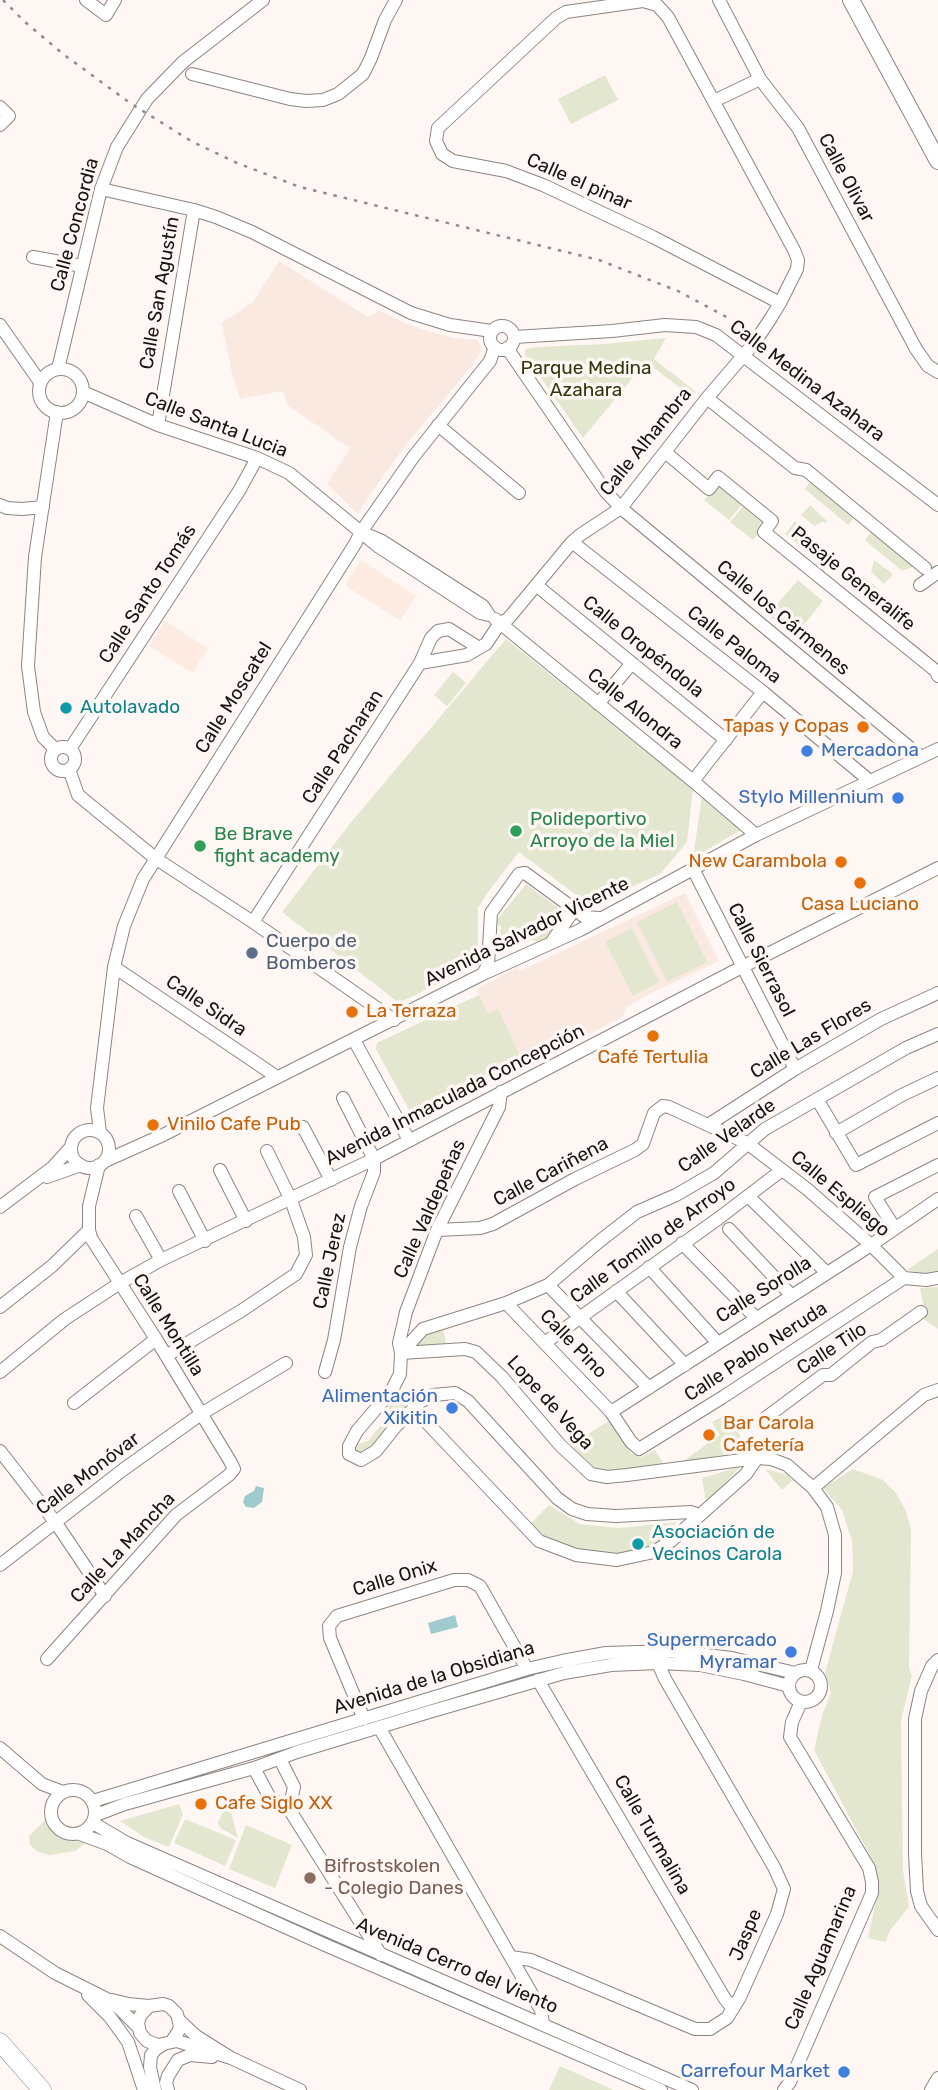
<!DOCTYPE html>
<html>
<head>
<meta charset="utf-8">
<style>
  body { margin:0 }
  canvas { display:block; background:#fff7f4 }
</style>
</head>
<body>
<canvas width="938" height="2090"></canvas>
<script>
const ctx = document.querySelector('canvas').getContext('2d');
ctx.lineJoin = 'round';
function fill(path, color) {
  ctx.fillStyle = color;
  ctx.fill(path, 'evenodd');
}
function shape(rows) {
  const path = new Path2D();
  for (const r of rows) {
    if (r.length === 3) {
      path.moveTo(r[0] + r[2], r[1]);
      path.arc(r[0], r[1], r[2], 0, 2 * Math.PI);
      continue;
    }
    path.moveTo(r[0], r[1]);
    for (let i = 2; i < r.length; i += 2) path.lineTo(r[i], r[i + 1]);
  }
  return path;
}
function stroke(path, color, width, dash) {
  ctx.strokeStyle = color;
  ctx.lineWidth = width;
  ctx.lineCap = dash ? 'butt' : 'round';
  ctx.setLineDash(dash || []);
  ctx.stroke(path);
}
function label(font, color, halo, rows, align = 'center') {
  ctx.font = font + ' Rubik,sans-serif';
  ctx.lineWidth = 7;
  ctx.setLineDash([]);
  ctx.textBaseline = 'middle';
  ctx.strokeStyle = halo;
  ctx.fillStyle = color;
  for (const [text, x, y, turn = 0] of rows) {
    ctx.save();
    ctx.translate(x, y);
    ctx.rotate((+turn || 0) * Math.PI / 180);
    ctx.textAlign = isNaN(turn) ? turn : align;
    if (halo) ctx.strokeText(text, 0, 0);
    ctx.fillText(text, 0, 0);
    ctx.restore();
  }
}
const commercial = shape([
  [361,560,416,596,400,621,345,585],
  [165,621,208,648,192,673,149,646]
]);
const built = shape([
  [279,261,368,317,380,311,407,324,431,332,455,338,477,340,481,346,481,352,471,367,409,441,370,494,358,514,327,484,350,448,288,406,283,391,240,399,231,369,222,323,253,302],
  [685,893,719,961,649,994,627,1007,622,1017,535,1063,522,1060,508,1068,505,1074,413,1117,376,1049,377,1043,479,995,477,989,518,967,520,971]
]);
const green = shape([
  [605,75,618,100,571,124,558,99],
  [666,338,654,359,696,392,692,397,646,362,583,438,525,355,525,349,537,347,604,344],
  [811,480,855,517,848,525,805,489],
  [718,484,743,503,729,520,704,500],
  [746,503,768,522,753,540,730,522],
  [810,505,828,522,822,522,814,526,801,515],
  [795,521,809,533,806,540,807,551,785,534],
  [873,530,916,566,902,571,865,540],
  [874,560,893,574,884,584,871,572],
  [865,578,880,590,871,602,848,585,858,584],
  [798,580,823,601,794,637,768,615],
  [506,639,693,789,687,842,660,874,594,904,588,904,519,852,488,892,478,908,478,961,476,965,399,1003,282,912,352,821],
  [453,672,466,683,447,706,434,695],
  [702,795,741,830,693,858],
  [526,884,565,913,548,939,539,943,531,939,528,942,521,940,499,945,501,926,495,922],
  [677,902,707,962,667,982,637,922],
  [632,928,659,982,633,996,605,942],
  [479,995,488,1014,498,1009,522,1060,508,1068,505,1074,413,1117,376,1049,377,1043],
  [938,1249,938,1273,921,1273,907,1270],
  [938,1287,938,1329,922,1318,923,1303,920,1288],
  [443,1328,446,1344,417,1347,415,1344,422,1336],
  [400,1391,416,1397,370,1451,361,1455,356,1453,355,1448,358,1444,368,1441,390,1414,388,1406],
  [727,1414,748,1449,679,1464,720,1435,712,1422],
  [610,1420,631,1453,641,1457,655,1450,664,1465,617,1471,595,1468,571,1445],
  [740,1467,706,1504,702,1478],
  [765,1469,788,1475,792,1481,782,1490],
  [853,1469,883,1480,896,1493,906,1511,911,1529,909,1667,912,1676,901,1721,903,1870,909,1907,891,1929,885,1942,868,1938,879,1887,875,1865,814,1750,822,1716,831,1693,825,1673,853,1571,852,1541,842,1510,823,1488],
  [549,1505,580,1524,619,1528,677,1522,667,1536,652,1548,617,1555,575,1551,542,1538,529,1525],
  [179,1804,183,1814,169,1847,144,1837,120,1821],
  [229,1804,231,1811,238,1838,220,1828,218,1822,222,1814,220,1807],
  [46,1819,50,1829,60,1838,70,1841,87,1842,75,1851,50,1855,38,1852,30,1845,29,1836],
  [185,1819,236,1840,225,1866,174,1843],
  [246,1825,292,1845,275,1888,229,1869],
  [560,2066,614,2090,549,2090]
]);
const water = shape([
  [256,1486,264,1488,262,1502,254,1508,246,1507,243,1502,245,1496,254,1491],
  [455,1615,458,1627,431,1634,428,1623]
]);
const minor = shape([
  [86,0,106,15,115,0],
  [719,0,760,79,798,128,916,349,928,366,938,372],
  [192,74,290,99,306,101,323,100,338,94,363,74,371,58,385,20,396,0],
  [714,101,760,79],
  [0,107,9,116,0,125],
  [101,189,194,210,216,217,252,232,411,313,450,325,492,331],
  [33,257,82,266],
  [0,325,40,382],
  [502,338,12],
  [514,337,612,331,665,325,696,327,716,335,938,505],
  [507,348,606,492,621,508,921,757],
  [58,369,101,189,117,147,147,99,183,62,263,0],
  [61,391,22],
  [83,392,158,425,257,458,289,473,379,547,480,613,489,615,483,606,382,541,361,532],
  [707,398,795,468,806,470,925,568],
  [158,425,194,210],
  [438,425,519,493],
  [665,452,709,489,718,477,772,521,764,532,936,671,938,676],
  [0,505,7,508,22,509,43,507],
  [572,542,763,692,870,781],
  [536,585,726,740],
  [920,585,938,572],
  [495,619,693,781,756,835],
  [479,648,449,629,438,631,431,638,420,663,467,655,479,648,486,644,500,623,508,619,572,542,580,535,621,508,707,398,755,342,771,318,780,303,797,269,798,260,794,250,668,17,657,5,643,1,566,12,556,18,438,128,436,141,442,154,453,161,506,171,543,185,653,237,780,303],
  [598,704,632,663],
  [63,759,12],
  [55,749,43,737,34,712,28,666,35,557,57,412],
  [70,749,239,491,257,458],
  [69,769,78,795,155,858,253,922,394,1020],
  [693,781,763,692],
  [693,869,795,1069],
  [253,922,420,663],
  [553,940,574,910],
  [114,967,277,1077],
  [483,974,488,965,491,913,519,874,525,873,585,917,599,918],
  [354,1040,409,1140],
  [501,1092,499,1107,437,1230,406,1312,399,1343,401,1353,400,1374,392,1390,357,1431,349,1446,349,1454,361,1460,376,1451,396,1426,420,1402,433,1395,455,1393,468,1401,557,1498,572,1509,587,1514,616,1516,691,1512,699,1515],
  [817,1099,856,1165,938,1123],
  [708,1125,795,1069,881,1019,938,993],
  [303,1127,331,1180],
  [90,1149,19],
  [100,1132,97,1108,114,967,124,926,143,879,355,544,361,532,414,456,490,361,495,347],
  [836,1133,902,1095,938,1078],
  [105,1161,163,1135,483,974,580,930,756,835,938,749],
  [220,1170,246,1221],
  [47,1177,81,1165],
  [179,1191,205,1241],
  [748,1196,827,1273],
  [0,1207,53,1167,71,1147],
  [136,1216,161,1260],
  [894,1227,875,1197,938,1165],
  [729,1229,792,1296],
  [437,1230,480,1228,493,1224,575,1179,635,1150,643,1144,654,1113,663,1106,669,1107,747,1143,807,1189,871,1245,904,1278],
  [682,1243,756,1318],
  [649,1267,717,1342],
  [548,1285,649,1388],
  [616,1291,685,1365],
  [506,1303,611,1412,631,1442,639,1449,723,1397,904,1278,926,1280,938,1278],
  [0,1307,52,1266,89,1230],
  [546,1342,719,1218,782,1170],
  [401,1353,465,1349,476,1352,502,1377,560,1445,591,1474,607,1477,627,1475,757,1458,771,1459,787,1465,813,1488,827,1507,835,1535,835,1573,827,1611,811,1670],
  [401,1353,423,1329,506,1303,548,1285,601,1240,637,1212,676,1195,714,1173,765,1129,906,1048,938,1034],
  [166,1356,241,1311,296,1274,306,1255,304,1237,291,1200,267,1151],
  [0,1372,65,1319,120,1283,161,1260,374,1159,742,967,938,868],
  [325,1372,334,1340,350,1247,361,1206,374,1172,374,1159,343,1098],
  [74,1403,156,1339],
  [413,1408,539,1541,576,1555,617,1560,654,1552,671,1541,746,1474,757,1458],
  [611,1412,871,1245,938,1199],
  [764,1419,823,1375,831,1375,872,1342,881,1340,921,1312],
  [0,1451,56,1523,105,1596],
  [813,1488,924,1395,938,1390],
  [0,1565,124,1469,201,1414,286,1363],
  [47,1659,176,1515,229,1475,234,1469,230,1461,156,1339,91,1238,89,1230,89,1206,99,1165],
  [938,1660,932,1666,921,1691,915,1719,915,1854,917,1891,921,1906,938,1930],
  [805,1686,16],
  [538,1680,725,1999,733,2009],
  [364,1719,330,1638,329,1626,337,1616,454,1580,468,1580,480,1586,527,1669],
  [379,1727,541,2010,543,2023],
  [0,1748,42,1784,63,1792],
  [280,1759,294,1787,289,1809],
  [254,1768,270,1798,289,1809,381,1955],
  [73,1812,22],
  [93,1801,527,1669,562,1661,606,1653,670,1651,732,1658,795,1673],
  [96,1815,125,1804,254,1768,297,1752,429,1712,564,1673,611,1665,658,1663,700,1665,744,1674,789,1686],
  [93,1823,127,1843,692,2090],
  [80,1834,107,1844,130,1857,323,1944,661,2090],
  [0,1936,55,1973,105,1998,119,2008,139,2028],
  [511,1957,531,1960,695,2029,710,2029,727,2018,740,1997,777,1914,784,1889,774,1867,665,1679,658,1663],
  [88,1995,110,2017,128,2042,144,2090],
  [112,2000,128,2004,149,2006],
  [179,2020,196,2036,231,2058,300,2090],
  [172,2041,178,2032,180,2026,177,2014,169,2006,163,2004,149,2006,140,2016,138,2023,140,2033,147,2041,158,2045,177,2041,231,2058],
  [155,2090,150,2067,151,2055,156,2049,164,2044],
  [168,2090,166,2083,168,2076,178,2060,190,2055,212,2057],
  [784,2090,790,2082,872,1893,872,1882,869,1868,790,1737,792,1722,801,1702],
  [931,2090,938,2078]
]);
const major = shape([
  [851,0,938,161]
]);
const highway = shape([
  [0,2042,42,2090]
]);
const rail = shape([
  [3,0,25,22,63,54,130,103,191,141,237,163,300,187,599,260,678,291,747,328]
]);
const markers = [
  [66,708,7,"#0f9aa8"],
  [863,727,7,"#e8710a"],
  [807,751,7,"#3f7fe0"],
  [898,798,7,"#3f7fe0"],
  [516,831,7,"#2e9e5b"],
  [200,846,7,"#2e9e5b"],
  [841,862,7,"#e8710a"],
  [860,883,7,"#e8710a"],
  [252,953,7,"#5c6f8a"],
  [352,1012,7,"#e8710a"],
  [653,1036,7,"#e8710a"],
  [153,1125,7,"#e8710a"],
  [452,1408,7,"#3f7fe0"],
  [709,1435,7,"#e8710a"],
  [638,1544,7,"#0f9aa8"],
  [791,1652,7,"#3f7fe0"],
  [201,1804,7,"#e8710a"],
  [310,1878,7,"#8d6e63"],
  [844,2072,7,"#3f7fe0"]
];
const streetNames = [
  ["Calle Olivar",846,178,62],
  ["Calle el pinar",579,182,24],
  ["Calle Concordia",75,225,-75],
  ["Calle San Agustín",160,293,-80],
  ["Calle Medina Azahara",807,381,37],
  ["Calle Santa Lucia",216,425,21],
  ["Calle Alhambra",646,442,-51],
  ["Pasaje Generalife",853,579,39],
  ["Calle Santo Tomás",148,594,-57],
  ["Calle los Cármenes",783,618,40],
  ["Calle Paloma",734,645,38],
  ["Calle Oropéndola",643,647,39],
  ["Calle Moscatel",234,698,-58],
  ["Calle Alondra",635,709,39],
  ["Calle Pacharan",343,747,-57],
  ["Avenida Salvador Vicente",527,932,-26],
  ["Calle Sierrasol",761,960,63],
  ["Calle Sidra",206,1006,34],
  ["Calle Las Flores",811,1039,-31],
  ["Avenida Inmaculada Concepción",455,1095,-27],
  ["Calle Velarde",727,1136,-35],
  ["Calle Cariñena",551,1172,-28],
  ["Calle Espliego",840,1194,40],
  ["Calle Valdepeñas",430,1209,-66],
  ["Calle Tomillo de Arroyo",653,1241,-36],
  ["Calle Jerez",330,1261,-78],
  ["Calle Sorolla",764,1290,-32],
  ["Calle Montilla",168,1325,58],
  ["Calle Pino",573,1344,46],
  ["Calle Tilo",832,1349,-33],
  ["Calle Pablo Neruda",756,1352,-33],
  ["Lope de Vega",550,1403,48],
  ["Calle Monóvar",88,1474,-37],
  ["Calle La Mancha",123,1548,-47],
  ["Calle Onix",395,1578,-17],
  ["Avenida de la Obsidiana",434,1678,-17],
  ["Calle Turmalina",652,1835,60],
  ["Jaspe",746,1935,-67],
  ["Calle Aguamarina",821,1958,-67],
  ["Avenida Cerro del Viento",457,1966,23]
];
const parkNames = [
  ["Parque Medina",586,369],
  ["Azahara",586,391]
];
const cultureNames = [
  ["Autolavado",80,708],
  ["Asociación de",652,1533],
  ["Vecinos Carola",652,1555]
];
const foodNames = [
  ["Tapas y Copas",849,727,"right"],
  ["New Carambola",827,862,"right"],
  ["Casa Luciano",860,905,"center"],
  ["La Terraza",366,1012],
  ["Café Tertulia",653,1058,"center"],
  ["Vinilo Cafe Pub",167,1125],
  ["Bar Carola",723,1424],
  ["Cafetería",723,1446],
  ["Cafe Siglo XX",215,1804]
];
const shopNames = [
  ["Mercadona",821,751,"left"],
  ["Stylo Millennium",884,798],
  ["Alimentación",438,1397],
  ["Xikitin",438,1419],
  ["Supermercado",777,1641],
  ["Myramar",777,1663],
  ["Carrefour Market",830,2072]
];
const leisureNames = [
  ["Polideportivo",530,820],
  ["Arroyo de la Miel",530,842],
  ["Be Brave",214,835],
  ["fight academy",214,857]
];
const serviceNames = [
  ["Cuerpo de",266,942],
  ["Bomberos",266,964]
];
const educationNames = [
  ["Bifrostskolen",324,1867],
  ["- Colegio Danes",324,1889]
];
fill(commercial, '#fdebe1');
fill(built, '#fae9e1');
fill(green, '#e4e7cf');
fill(water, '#9fcace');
stroke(minor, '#8d8581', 14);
stroke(major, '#8d8581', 18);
stroke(highway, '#8d8581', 19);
stroke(minor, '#fff', 12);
stroke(major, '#fff', 16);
stroke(highway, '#fff', 18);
stroke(rail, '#918c89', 2.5, [3.5, 7]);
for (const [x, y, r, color] of markers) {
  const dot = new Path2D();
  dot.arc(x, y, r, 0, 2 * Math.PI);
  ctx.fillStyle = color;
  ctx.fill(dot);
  stroke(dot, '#fff7f4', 2.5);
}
label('19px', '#171412', '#fff7f4', streetNames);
label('19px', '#32360c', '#fff7f4', parkNames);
label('19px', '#0d838f', '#fff7f4', cultureNames, 'left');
label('19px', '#c56008', '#fff7f4', foodNames, 'left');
label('19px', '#366cbe', '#fff7f4', shopNames, 'right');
label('19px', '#27864d', '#fff7f4', leisureNames, 'left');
label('19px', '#4e5e75', '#fff7f4', serviceNames, 'left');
label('19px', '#785e54', '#fff7f4', educationNames, 'left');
</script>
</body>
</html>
